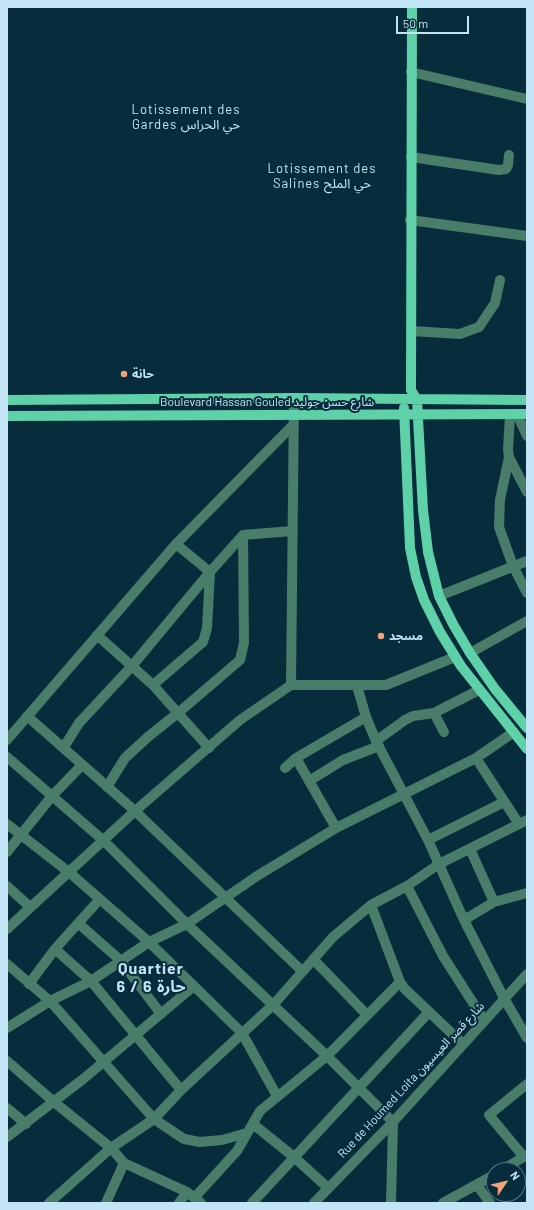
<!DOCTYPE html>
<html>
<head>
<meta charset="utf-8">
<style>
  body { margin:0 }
  #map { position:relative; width:534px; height:1210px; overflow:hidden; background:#072d3c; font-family:Barlow,sans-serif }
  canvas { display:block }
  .frame { position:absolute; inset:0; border:8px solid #c3e4f4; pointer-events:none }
  .north { position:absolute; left:486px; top:1162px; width:40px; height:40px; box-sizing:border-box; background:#072d3c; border:1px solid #527686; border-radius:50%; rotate:55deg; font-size:11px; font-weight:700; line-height:16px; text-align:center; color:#c3e4f4 }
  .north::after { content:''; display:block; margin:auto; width:14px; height:18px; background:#f0a27a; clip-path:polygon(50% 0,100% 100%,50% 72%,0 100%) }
  .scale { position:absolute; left:396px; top:16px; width:73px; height:18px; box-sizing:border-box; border:2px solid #c3e4f4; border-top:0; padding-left:5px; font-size:12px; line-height:14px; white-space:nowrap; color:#c3e4f4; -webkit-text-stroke:3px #072d3c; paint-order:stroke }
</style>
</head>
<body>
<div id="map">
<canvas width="534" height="1210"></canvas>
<div class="frame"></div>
<div class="north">N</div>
<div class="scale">50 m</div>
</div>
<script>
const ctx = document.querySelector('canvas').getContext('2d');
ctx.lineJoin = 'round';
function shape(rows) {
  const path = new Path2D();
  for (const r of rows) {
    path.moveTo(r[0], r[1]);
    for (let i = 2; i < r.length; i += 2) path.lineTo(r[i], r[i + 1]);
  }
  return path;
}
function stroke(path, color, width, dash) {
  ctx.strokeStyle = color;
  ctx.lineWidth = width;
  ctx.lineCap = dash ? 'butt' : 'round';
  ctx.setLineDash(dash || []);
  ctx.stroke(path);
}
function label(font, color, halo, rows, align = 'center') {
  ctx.font = font + ' Barlow,"Noto Sans Arabic",sans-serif';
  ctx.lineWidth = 4;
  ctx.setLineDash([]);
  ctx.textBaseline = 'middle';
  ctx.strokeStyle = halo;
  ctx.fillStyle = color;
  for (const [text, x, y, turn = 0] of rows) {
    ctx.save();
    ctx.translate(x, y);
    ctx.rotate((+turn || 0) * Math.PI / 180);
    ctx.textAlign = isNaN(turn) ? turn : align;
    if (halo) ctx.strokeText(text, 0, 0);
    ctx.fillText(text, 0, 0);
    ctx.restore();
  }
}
const minor = shape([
  [411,72,527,99],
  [411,157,499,170,506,169,508,165,509,155],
  [410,220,527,236],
  [411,331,460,334,479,327,495,303,500,280],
  [517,414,527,436],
  [510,415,508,450,509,457,500,500,499,527,513,566,527,593],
  [509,457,527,492],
  [439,596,527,561],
  [97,635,153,685,209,748],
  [470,653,527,621],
  [153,685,203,642,207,628,210,572,176,544],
  [291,685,294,398],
  [357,686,366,717,376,741,428,840,464,920,504,998,527,1038],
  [434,713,444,732],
  [27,716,135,811,302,971],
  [7,740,176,544,294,424],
  [376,741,405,720,413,716,434,713,479,690],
  [64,747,79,723,132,666,210,572,243,535,292,531],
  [7,757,104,841,187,924,327,1056,393,1122,391,1203],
  [296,758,336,828],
  [476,758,519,824],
  [285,768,296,758,366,717],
  [309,781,343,760,379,746],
  [107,787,125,758,149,736,178,713,240,660,244,643,243,535],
  [7,824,70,873,149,942,242,1033,277,1096],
  [428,840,504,802],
  [470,849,494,902],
  [7,852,52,796,82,765],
  [7,886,30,907],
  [407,886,443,956,484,1020],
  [371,905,400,982,405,989,463,1044],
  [464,920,494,902,527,893],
  [78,923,120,960,161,1014],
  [7,929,135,811,240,720,291,685,386,685,455,657],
  [55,949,91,981,181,1090],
  [313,959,367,1015],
  [7,964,50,1001,154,1119,184,1139,200,1142,222,1140,247,1133],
  [29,984,55,949,99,900],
  [7,1028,50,1001,91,981,149,942,187,924,257,876,336,828,476,758,514,732],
  [7,1061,54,1102,111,1148,124,1163,187,1192,201,1203],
  [7,1108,26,1124],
  [253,1124,294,1157,328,1188],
  [7,1137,82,1080,194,986],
  [524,1157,489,1115,527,1084],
  [502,1170,527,1155],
  [477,1185,490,1203],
  [195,1197,237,1151,260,1111,327,1056,400,982],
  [49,1203,111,1148,154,1119,181,1090,274,1004,333,937,371,905,407,886,439,864,527,820],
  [106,1203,124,1163],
  [179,1203,187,1192],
  [252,1203,429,1012],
  [314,1203,393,1122,527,974],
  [443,1203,494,1175]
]);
const major = shape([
  [412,7,411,390,417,400,423,510,428,552,439,596,453,624,470,653,495,689,527,728],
  [7,400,294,398,527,400],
  [404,408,410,548,416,577,424,600,440,632,461,666,527,749],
  [7,416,527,414]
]);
const markers = [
  [124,374,4,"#f0a27a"],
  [381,636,4,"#f0a27a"]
];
const poiNames = [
  ["حانة",132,374],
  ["مسجد",389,636]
];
const streetNames = [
  ["Boulevard Hassan Gouled شارع حسن جوليد",267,402],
  ["Rue de Houmed Loita شارع قصر العيسيون",411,1080,-47]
];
const neighbourhoodNames = [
  ["Lotissement des",186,110],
  ["Gardes حي الحراس",186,125],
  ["Lotissement des",322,169],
  ["Salines حي الملح",322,184]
];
const districtNames = [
  ["Quartier",151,969],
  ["6 / حارة 6",151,987]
];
stroke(minor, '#497c69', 10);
stroke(major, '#5ed1a9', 10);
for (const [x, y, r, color] of markers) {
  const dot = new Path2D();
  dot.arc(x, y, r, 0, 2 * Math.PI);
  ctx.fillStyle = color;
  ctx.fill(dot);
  stroke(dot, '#072d3c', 1.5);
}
label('bold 12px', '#c3e4f4', '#072d3c', poiNames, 'left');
label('12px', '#c3e4f4', '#072d3c', streetNames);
ctx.letterSpacing = '1px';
label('13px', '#c3e4f4', '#072d3c', neighbourhoodNames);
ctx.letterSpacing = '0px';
ctx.letterSpacing = '1px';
label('bold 16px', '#c3e4f4', '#072d3c', districtNames);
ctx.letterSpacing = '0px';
</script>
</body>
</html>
